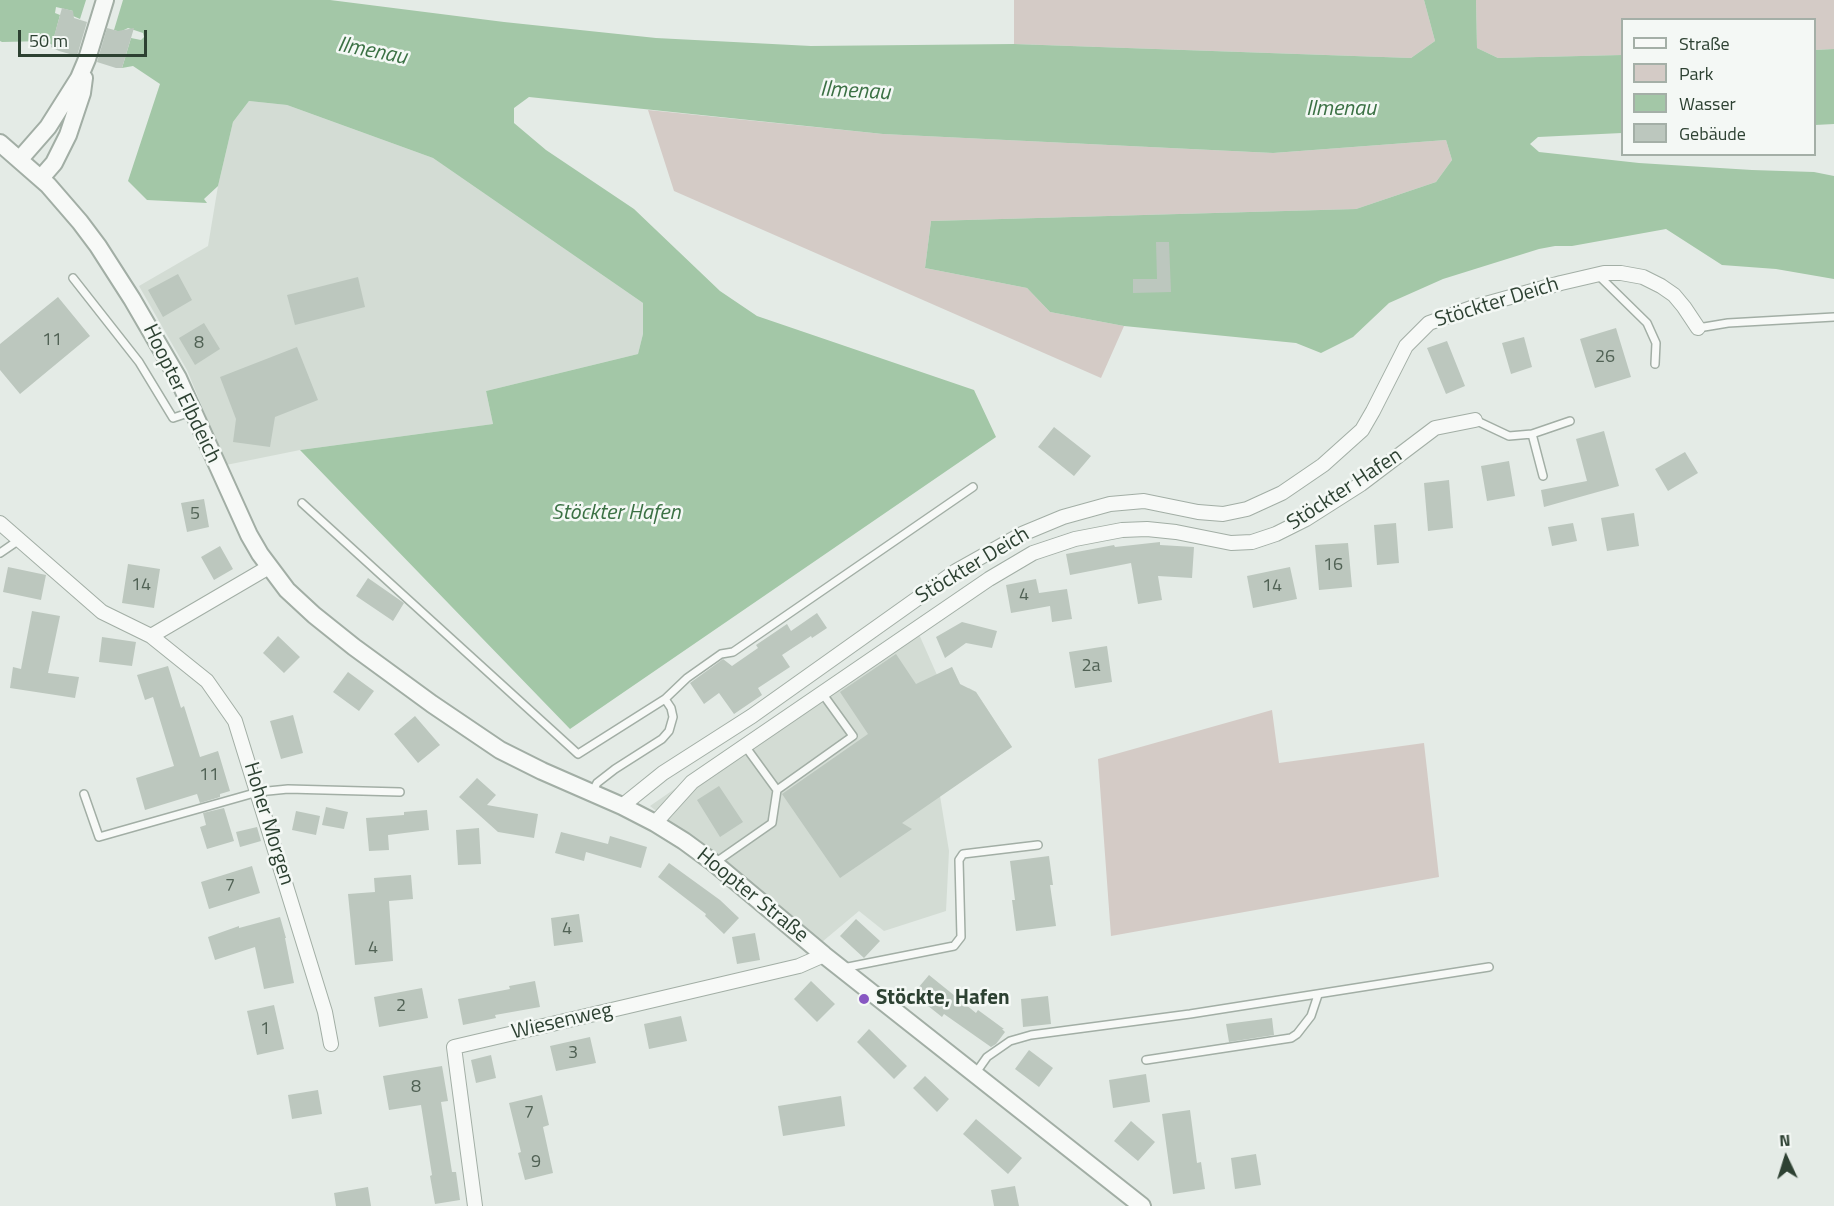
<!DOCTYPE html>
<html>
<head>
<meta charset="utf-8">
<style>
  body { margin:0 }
  #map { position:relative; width:1834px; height:1206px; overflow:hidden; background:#e4ebe6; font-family:"Titillium Web",sans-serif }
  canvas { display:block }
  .legend { position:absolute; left:1621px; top:18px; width:195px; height:138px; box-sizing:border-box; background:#f4f8f5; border:2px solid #a4afa7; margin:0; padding:8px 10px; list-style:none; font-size:18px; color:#2d4132 }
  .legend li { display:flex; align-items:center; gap:12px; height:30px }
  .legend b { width:30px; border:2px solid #a4afa7 }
  .north { position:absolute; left:1756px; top:1128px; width:60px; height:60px; -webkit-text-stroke:4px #f4f8f5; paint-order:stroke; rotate:356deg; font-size:16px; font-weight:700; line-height:24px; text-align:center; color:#2d4132 }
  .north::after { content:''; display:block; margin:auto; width:21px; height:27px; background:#2d4132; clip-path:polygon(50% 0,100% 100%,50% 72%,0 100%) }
  .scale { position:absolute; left:18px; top:30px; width:129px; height:27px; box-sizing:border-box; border:3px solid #2d4132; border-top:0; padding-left:8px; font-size:18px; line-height:21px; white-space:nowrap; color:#2d4132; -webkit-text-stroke:4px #f4f8f5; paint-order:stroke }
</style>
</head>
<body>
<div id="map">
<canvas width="1834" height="1206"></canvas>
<ul class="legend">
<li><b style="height:8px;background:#f7f9f7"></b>Straße</li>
<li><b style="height:16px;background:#d4cbc6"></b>Park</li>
<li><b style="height:16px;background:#a3c7a7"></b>Wasser</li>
<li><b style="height:16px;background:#bcc7be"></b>Gebäude</li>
</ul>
<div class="north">N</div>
<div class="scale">50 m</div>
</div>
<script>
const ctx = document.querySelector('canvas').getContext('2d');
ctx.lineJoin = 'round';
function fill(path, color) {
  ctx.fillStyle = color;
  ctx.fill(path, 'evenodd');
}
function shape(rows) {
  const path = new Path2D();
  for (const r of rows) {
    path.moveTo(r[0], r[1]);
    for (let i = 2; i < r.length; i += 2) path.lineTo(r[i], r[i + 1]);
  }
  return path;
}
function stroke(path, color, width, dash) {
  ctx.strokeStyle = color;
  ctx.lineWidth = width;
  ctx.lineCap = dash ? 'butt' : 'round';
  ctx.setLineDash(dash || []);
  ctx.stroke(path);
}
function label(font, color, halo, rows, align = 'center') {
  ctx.font = font + ' "Titillium Web",sans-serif';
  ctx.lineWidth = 5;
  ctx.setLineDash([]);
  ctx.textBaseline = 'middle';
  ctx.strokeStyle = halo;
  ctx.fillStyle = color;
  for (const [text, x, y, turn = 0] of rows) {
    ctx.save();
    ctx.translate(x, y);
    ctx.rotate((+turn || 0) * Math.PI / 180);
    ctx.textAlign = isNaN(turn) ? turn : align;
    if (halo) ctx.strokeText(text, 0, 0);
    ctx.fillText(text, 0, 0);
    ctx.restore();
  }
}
const built = shape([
  [249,101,287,105,433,158,643,303,643,334,638,354,486,391,493,424,300,450,226,465,187,370,139,286,208,246,218,186,233,122],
  [914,623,937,675,952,667,963,690,969,688,976,692,1012,747,940,796,949,851,946,911,884,931,859,911,822,942,650,806]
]);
const green = shape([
  [1014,0,1424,0,1435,41,1411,58,1014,44],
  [1476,0,1834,0,1834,49,1815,50,1814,20,1622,20,1622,55,1498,58,1477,48],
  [648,110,883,134,1273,153,1446,140,1452,160,1436,182,1356,209,931,221,925,268,1027,288,1050,312,1124,326,1101,378,674,191],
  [1272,710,1279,763,1424,743,1439,877,1111,936,1098,759]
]);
const water = shape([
  [0,0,330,0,504,22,656,38,811,46,1014,44,1411,58,1435,41,1424,0,1476,0,1477,48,1498,58,1622,55,1622,133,1538,137,1530,144,1539,152,1639,163,1752,170,1814,172,1834,176,1834,279,1776,269,1722,265,1666,229,1572,246,1555,246,1539,249,1443,279,1389,303,1353,337,1321,353,1296,343,1124,326,1050,312,1027,288,925,268,931,221,1356,209,1436,182,1452,160,1446,140,1273,153,883,134,529,97,514,108,514,123,546,150,634,209,720,291,757,316,974,390,996,437,570,729,300,450,493,424,486,391,638,354,643,334,643,303,433,158,287,105,249,101,233,122,218,186,204,199,207,203,147,200,128,181,160,84,133,66,122,68,131,38,141,40,144,37,143,33,128,28,120,32,80,19,73,16,73,11,56,7,55,13,60,15,52,45,47,41,2,42,0,41],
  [1834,49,1834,124,1815,125,1815,50]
]);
const pier = shape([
  [86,0,123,0,114,30,111,32,82,24,83,21,80,19]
]);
const building = shape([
  [62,8,73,11,74,18,87,22,77,56,59,51,51,47],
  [107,28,118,31,134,28,122,68,116,68,97,62],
  [1156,242,1169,242,1171,292,1133,293,1133,279,1157,279],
  [178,274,192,300,163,317,148,290],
  [358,277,365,307,295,325,287,295],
  [58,297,90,336,20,394,0,370,0,344],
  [204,323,220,349,195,365,179,338],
  [1616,328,1631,377,1595,388,1580,339],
  [1524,337,1532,367,1511,374,1502,343],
  [1447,341,1465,386,1446,394,1427,348],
  [297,347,318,400,275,417,270,447,233,442,236,419,220,377],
  [1054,427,1091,456,1074,476,1038,447],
  [1604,431,1619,486,1544,507,1541,490,1587,481,1576,439],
  [1685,452,1698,473,1668,491,1655,469],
  [1509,461,1515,496,1487,501,1481,466],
  [1449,480,1453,528,1428,531,1424,483],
  [204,499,209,527,187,532,181,503],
  [1634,513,1639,546,1607,551,1601,518],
  [1396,523,1399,563,1377,565,1374,525],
  [1573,523,1577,541,1552,546,1548,527],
  [1160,542,1160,545,1194,547,1192,578,1158,576,1162,600,1138,604,1131,563,1070,575,1066,554,1114,545,1115,547],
  [1348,543,1352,587,1319,590,1315,545],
  [220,546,233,569,214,580,201,557],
  [128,564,160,569,154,608,122,603],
  [8,567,46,575,41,600,3,592],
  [1290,567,1297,599,1253,608,1247,576],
  [368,578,404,603,393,621,356,596],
  [1036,579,1039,593,1067,589,1072,619,1052,622,1050,606,1011,613,1006,585],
  [32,611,60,616,48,673,79,677,75,698,10,688,13,667,21,669],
  [817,613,827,628,812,638,811,636,782,655,790,667,758,688,762,695,734,714,719,693,704,704,690,683,723,659,732,666,758,648,756,645,787,624,791,631],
  [962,622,997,631,992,648,966,643,945,658,936,637],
  [278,636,300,657,284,673,263,653],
  [102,637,136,642,132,666,99,662],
  [1107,646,1112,682,1075,688,1069,652],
  [896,654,916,684,952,667,960,684,976,692,1012,747,902,823,912,829,840,878,782,794,868,734,840,692],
  [168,666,181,708,184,706,200,757,218,751,230,791,220,794,220,797,200,803,197,794,145,810,136,778,174,766,153,697,145,700,137,675],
  [348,672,374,691,359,711,333,692],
  [293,715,303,753,281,759,270,721],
  [415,716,440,745,418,763,394,734],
  [477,778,496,795,487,805,538,814,534,838,498,832,459,797],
  [719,786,743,822,720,837,697,800],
  [326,807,348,812,344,829,322,825],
  [224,808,234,841,207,849,200,827,206,825,203,813],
  [427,810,429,830,388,835,389,850,369,851,366,818,404,815,404,812],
  [296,811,320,816,316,835,292,830],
  [257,827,261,841,240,847,236,832],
  [479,828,481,864,458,865,456,830],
  [561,832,608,844,610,836,647,847,641,868,586,852,584,861,555,853],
  [1049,856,1053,885,1050,885,1056,926,1016,931,1012,900,1015,900,1010,861],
  [669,863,720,900,739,918,724,934,705,916,706,914,658,877],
  [252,866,260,893,209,909,201,882],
  [411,875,413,899,389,901,393,961,355,965,348,894,375,892,374,878],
  [579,914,583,942,554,946,551,918],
  [280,917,286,938,285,938,294,983,264,989,255,947,215,960,208,937,239,926,239,928],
  [856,919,880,941,864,958,840,936],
  [755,933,760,960,737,964,732,937],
  [929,975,976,1013,978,1010,1004,1029,1002,1029,1005,1032,996,1044,991,1047,944,1014,942,1017,913,994],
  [535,981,540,1007,495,1015,496,1018,463,1025,458,999,510,989,509,986],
  [811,981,835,1004,817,1022,794,999],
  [422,988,428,1018,379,1027,374,997],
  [1048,996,1051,1024,1023,1027,1021,999],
  [274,1005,284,1049,257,1055,247,1011],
  [681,1016,687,1041,649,1049,644,1024],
  [1272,1018,1274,1035,1229,1042,1226,1024],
  [869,1029,907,1066,894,1079,857,1042],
  [590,1037,596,1063,556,1071,550,1046],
  [1029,1050,1053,1068,1039,1087,1015,1069],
  [491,1055,496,1078,476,1083,471,1060],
  [442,1066,448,1101,441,1102,452,1172,456,1172,460,1200,435,1204,430,1176,432,1175,421,1105,389,1110,383,1076],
  [1146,1074,1150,1102,1113,1108,1109,1080],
  [925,1076,949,1099,937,1112,913,1088],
  [318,1090,322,1114,292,1119,288,1095],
  [542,1095,549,1125,543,1127,553,1173,525,1180,518,1153,521,1152,509,1103],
  [841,1096,845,1126,783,1136,778,1106],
  [1190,1110,1197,1163,1201,1162,1205,1189,1173,1194,1162,1114],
  [976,1119,1022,1158,1008,1174,963,1134],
  [1131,1121,1155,1142,1138,1161,1114,1141],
  [1256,1154,1261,1185,1235,1189,1231,1158],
  [1015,1186,1019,1206,994,1206,991,1190],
  [368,1187,371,1206,336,1206,334,1193]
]);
const service = shape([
  [1597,274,1647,323,1656,343,1655,364],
  [73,278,139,362,173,418,194,411],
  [1698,328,1728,323,1834,317],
  [1475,420,1509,436,1532,434,1570,421],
  [1532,434,1543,476],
  [302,503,578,754,665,699,687,678,721,654,733,652,973,487],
  [0,553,19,540],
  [745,746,777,790,853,736,822,693],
  [592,793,597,783,615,769,662,739,669,731,673,717,671,708,665,699],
  [84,794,99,837,258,792,288,789,400,792],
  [716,862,772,823,777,790],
  [843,968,954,946,961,937,959,860,963,854,1038,845],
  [1146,1060,1291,1038,1297,1034,1311,1016,1318,995],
  [975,1074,987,1057,1010,1041,1031,1035,1190,1014,1489,967]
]);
const minor = shape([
  [0,523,102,612,151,636,207,681,235,721,325,1012,331,1044],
  [151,636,269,567],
  [622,806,663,773,752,716,956,571,1022,534,1063,517,1110,504,1144,501,1198,512,1223,514,1247,509,1282,493,1323,465,1362,430,1373,411,1406,346,1429,323,1471,308,1561,283,1604,273,1621,273,1643,277,1661,286,1674,295,1684,307,1698,328],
  [655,823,692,782,989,579,1033,553,1075,539,1122,530,1147,529,1176,532,1231,543,1252,542,1276,534,1306,519,1361,484,1435,428,1475,420],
  [475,1206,454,1047,799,966,824,955]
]);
const tertiary = shape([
  [0,143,48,185,80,222,98,246,132,299,178,378,249,535,260,554,287,590,314,615,354,647,432,704,500,750,542,771,622,806,655,823,684,841,714,863,824,955,1142,1206],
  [20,159,48,127,79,78,87,59,105,0],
  [41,178,54,163,68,135,82,93,84,78]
]);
const markers = [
  [864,999,6,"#8757c2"]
];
const numberNames = [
  ["11",52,341],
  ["8",199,344],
  ["26",1605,358],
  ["5",195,515],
  ["16",1333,566],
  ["14",141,586],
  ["14",1272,587],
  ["4",1024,596],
  ["2a",1091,667],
  ["11",209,776],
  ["7",230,887],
  ["4",567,930],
  ["4",373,949],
  ["2",401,1007],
  ["1",265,1030],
  ["3",573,1054],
  ["8",416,1088],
  ["7",529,1114],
  ["9",536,1163]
];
const streetNames = [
  ["Stöckter Deich",1497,303,-17],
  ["Hoopter Elbdeich",181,394,64],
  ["Stöckter Hafen",1345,490,-33],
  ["Stöckter Deich",973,566,-31],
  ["Hoher Morgen",268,824,73],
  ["Hoopter Straße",752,896,39],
  ["Wiesenweg",562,1022,-13]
];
const poiNames = [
  ["Stöckte, Hafen",876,999]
];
const waterNames = [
  ["Ilmenau",372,52,11],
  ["Ilmenau",855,92,3],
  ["Ilmenau",1341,110],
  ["Stöckter Hafen",616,514]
];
fill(built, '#d3dcd4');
fill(green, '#d4cbc6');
fill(water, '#a3c7a7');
fill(pier, '#e4ebe6');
fill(building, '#bcc7be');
stroke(service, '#a2aea5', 10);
stroke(minor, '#a2aea5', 16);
stroke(tertiary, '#a2aea5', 20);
stroke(service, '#f7f9f7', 7);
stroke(minor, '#f7f9f7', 14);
stroke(tertiary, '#f7f9f7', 16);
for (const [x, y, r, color] of markers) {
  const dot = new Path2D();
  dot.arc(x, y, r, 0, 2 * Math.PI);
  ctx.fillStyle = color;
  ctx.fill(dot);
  stroke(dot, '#f4f8f5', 2);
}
label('18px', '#516255', null, numberNames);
label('21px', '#2d4132', '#f4f8f5', streetNames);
label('bold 21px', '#2d4132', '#f4f8f5', poiNames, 'left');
label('italic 22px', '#3b7144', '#f4f8f5', waterNames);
</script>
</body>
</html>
